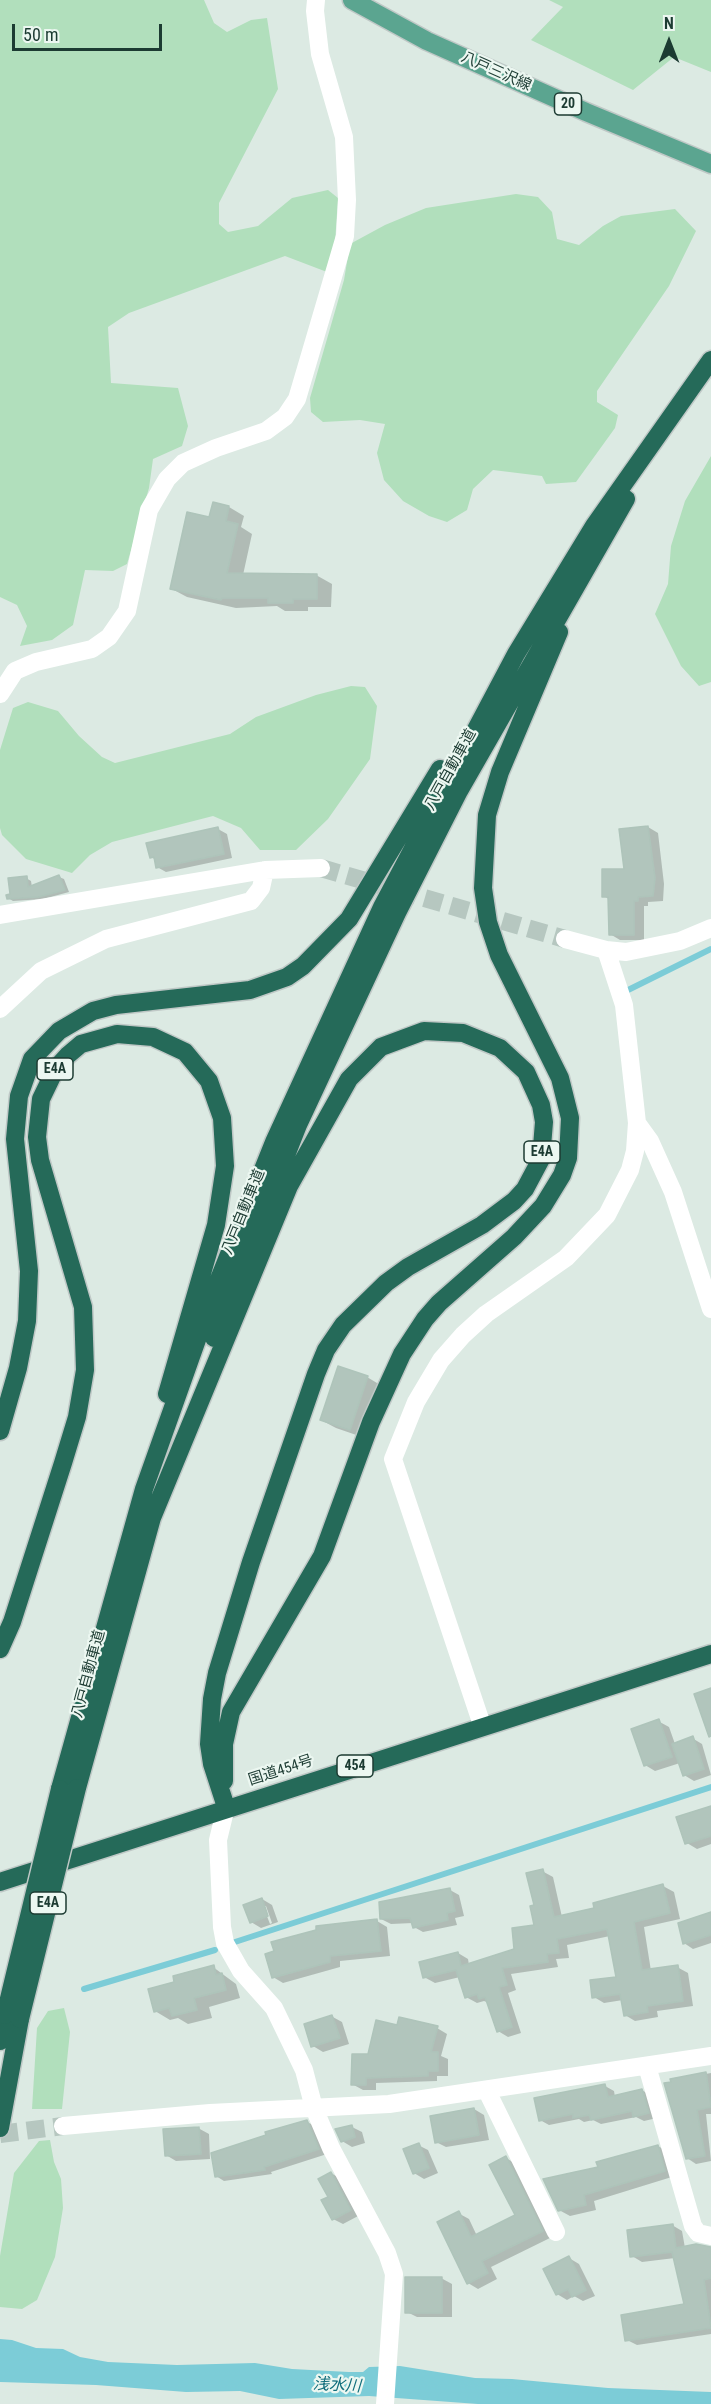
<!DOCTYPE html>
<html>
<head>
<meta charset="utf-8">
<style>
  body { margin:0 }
  #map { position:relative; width:711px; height:2404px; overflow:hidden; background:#dceae3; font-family:"Roboto Condensed",sans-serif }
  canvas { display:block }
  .north { position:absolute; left:639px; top:12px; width:60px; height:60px; -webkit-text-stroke:4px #ecf7f1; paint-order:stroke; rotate:0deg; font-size:16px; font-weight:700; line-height:24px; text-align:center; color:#1c3b32 }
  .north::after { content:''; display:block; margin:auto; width:21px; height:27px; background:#1c3b32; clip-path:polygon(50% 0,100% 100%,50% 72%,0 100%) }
  .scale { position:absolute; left:12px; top:24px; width:150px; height:27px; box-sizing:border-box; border:3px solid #1c3b32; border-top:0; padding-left:8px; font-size:18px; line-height:21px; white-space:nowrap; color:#1c3b32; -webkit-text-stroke:4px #ecf7f1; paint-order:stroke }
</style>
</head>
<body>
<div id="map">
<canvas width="711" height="2404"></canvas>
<div class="north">N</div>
<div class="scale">50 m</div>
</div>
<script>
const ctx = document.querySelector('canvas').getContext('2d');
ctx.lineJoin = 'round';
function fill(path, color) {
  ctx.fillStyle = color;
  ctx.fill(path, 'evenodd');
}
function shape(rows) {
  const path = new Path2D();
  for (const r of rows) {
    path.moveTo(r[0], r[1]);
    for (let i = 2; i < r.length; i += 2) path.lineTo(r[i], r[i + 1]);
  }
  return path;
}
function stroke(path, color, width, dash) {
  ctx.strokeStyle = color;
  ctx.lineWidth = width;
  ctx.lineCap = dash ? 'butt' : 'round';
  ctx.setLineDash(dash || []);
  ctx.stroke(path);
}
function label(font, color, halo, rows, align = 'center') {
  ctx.font = font + ' "Roboto Condensed","Noto Sans JP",sans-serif';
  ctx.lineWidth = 4.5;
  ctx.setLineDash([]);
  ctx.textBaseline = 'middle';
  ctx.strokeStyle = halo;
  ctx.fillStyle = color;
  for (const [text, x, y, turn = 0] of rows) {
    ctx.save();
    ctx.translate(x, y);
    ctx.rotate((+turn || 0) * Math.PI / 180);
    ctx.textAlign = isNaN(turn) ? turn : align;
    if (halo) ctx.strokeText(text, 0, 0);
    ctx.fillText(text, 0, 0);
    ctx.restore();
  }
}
const green = shape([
  [0,0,204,0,214,23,227,32,251,20,267,18,278,89,219,203,219,224,228,232,258,226,292,198,328,190,338,198,335,243,327,272,285,256,129,313,108,327,111,383,178,388,188,426,182,446,153,459,149,488,127,564,113,571,85,570,73,625,52,640,20,646,27,626,17,605,0,597],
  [549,0,711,0,711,72,674,57,633,90,531,40,563,7],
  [516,194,538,197,552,212,557,239,579,245,603,226,621,216,675,209,696,231,669,286,597,391,597,402,618,415,615,428,576,482,546,484,542,476,493,470,473,489,467,510,447,522,429,516,403,501,384,480,377,453,385,424,360,420,323,422,311,412,310,398,344,280,350,244,385,225,426,208],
  [711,456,711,682,699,686,681,666,655,614,668,584,671,546,685,501],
  [351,686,365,687,377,706,370,759,328,819,296,850,260,850,241,828,213,816,112,842,90,855,72,873,26,859,2,835,0,828,0,750,13,708,28,702,58,711,79,736,102,757,115,763,230,734,256,717,316,695],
  [64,2008,70,2032,62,2109,32,2109,37,2028,48,2011],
  [50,2140,54,2162,61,2179,63,2208,55,2257,37,2300,22,2309,0,2307,0,2256,14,2173,39,2141]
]);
const water = shape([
  [0,2339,12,2340,36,2348,63,2349,80,2357,108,2362,177,2365,255,2363,292,2369,349,2372,363,2372,369,2367,400,2366,475,2378,512,2379,608,2388,711,2392,711,2404,478,2404,369,2396,279,2399,240,2391,186,2392,96,2385,0,2382]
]);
const shadow = shape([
  [214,504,229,507,244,516,241,527,252,534,243,575,316,575,332,584,331,607,308,607,308,611,285,611,277,606,236,608,187,597,172,589,210,519],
  [648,827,658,833,664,884,663,901,648,902,648,906,644,906,644,940,620,940,610,934,610,900,604,896,626,870],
  [218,829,227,834,232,858,166,872,157,867,156,860,151,857],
  [59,877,64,879,69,892,43,899,13,901,8,898,26,878,31,881,32,887],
  [367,1377,382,1386,365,1438,336,1428,321,1420],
  [658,1721,669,1727,675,1744,692,1738,702,1744,711,1775,694,1781,684,1775,680,1763,655,1771,645,1765],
  [711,1807,711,1844,697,1849,687,1843],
  [542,1871,553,1877,562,1917,596,1909,663,1886,674,1892,680,1919,644,1927,651,1971,677,1967,688,1973,693,2006,657,2011,658,2017,635,2021,625,2015,623,2000,604,2003,594,1997,618,1978,610,1936,567,1945,569,1958,556,1959,558,1967,511,1974,516,1990,508,1993,521,2033,508,2037,498,2031,489,2003,484,2001,477,2003,466,1997,460,1977,435,1983,424,1977,458,1953,468,1959,469,1965,516,1950,536,1926,536,1906],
  [450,1890,459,1895,464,1916,455,1918,457,1925,423,1932,414,1927,413,1923,391,1924,381,1919],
  [262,1899,272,1905,278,1922,261,1928,251,1922],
  [263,1906,266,1906,272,1923,270,1924],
  [711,1914,711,1943,693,1949,684,1943],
  [377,1921,387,1927,390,1956,340,1961,340,1967,283,1983,273,1977],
  [213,1967,236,1984,240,1998,209,2007,212,2018,188,2024,178,2018,170,2020,155,2011],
  [331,2016,342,2022,349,2044,323,2052,313,2046],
  [398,2027,437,2028,447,2034,441,2056,448,2059,448,2076,437,2076,437,2081,376,2083,376,2090,363,2090,352,2084,369,2056],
  [711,2073,711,2114,706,2114,711,2161,696,2164,687,2158,672,2080],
  [605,2086,614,2091,615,2097,642,2090,651,2096,657,2118,644,2121,636,2117,601,2124,593,2120,584,2122,579,2119,549,2125,540,2120],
  [474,2109,484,2115,489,2140,446,2147,436,2142],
  [307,2122,315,2126,327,2154,271,2172,272,2174,224,2181,216,2176],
  [352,2127,362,2132,365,2143,352,2147,342,2141],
  [198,2128,209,2134,210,2159,176,2161,166,2155],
  [418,2145,428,2150,438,2173,424,2179,414,2173],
  [658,2146,668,2152,675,2176,594,2201,596,2210,570,2216,559,2210,600,2168],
  [506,2158,516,2164,552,2237,491,2267,497,2279,478,2289,468,2283,458,2213,469,2219,477,2236,517,2216],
  [331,2173,341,2179,360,2215,343,2224,333,2219,330,2198],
  [672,2225,682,2231,685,2248,711,2248,711,2334,637,2345,627,2340,685,2305,675,2258,642,2262,632,2256],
  [569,2258,579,2264,595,2296,583,2301,574,2296,567,2300,557,2294],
  [441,2278,452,2284,452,2317,417,2317,407,2312]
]);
const stream = shape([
  [622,993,711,949],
  [235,1942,711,1787],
  [84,1989,215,1950]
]);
const building = shape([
  [213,502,229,506,226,521,238,524,227,573,317,574,317,599,293,599,293,603,268,603,268,598,222,598,221,600,170,589,187,512,209,517,213,502],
  [648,826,655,878,653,896,638,897,638,901,634,901,634,935,609,935,608,897,602,897,602,869,624,869,619,829,648,826],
  [218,827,224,854,156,868,154,857,150,858,146,843,218,827],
  [59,875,65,890,38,897,7,899,6,895,10,894,8,878,27,876,28,887,59,875],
  [338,1366,368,1376,350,1430,320,1420,338,1366],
  [711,1688,711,1736,709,1737,694,1694,711,1688],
  [659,1719,672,1757,644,1766,631,1729,659,1719],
  [693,1736,704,1769,683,1776,672,1744,693,1736],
  [711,1806,711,1836,685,1844,676,1817,711,1806],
  [543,1869,554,1917,594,1908,593,1903,663,1884,670,1913,634,1922,642,1970,678,1965,683,2001,647,2006,648,2012,624,2016,620,1994,592,1998,590,1980,616,1977,607,1929,557,1939,559,1953,547,1954,548,1962,502,1968,507,1985,499,1987,512,2027,497,2032,485,1997,479,1999,477,1994,465,1998,456,1970,423,1978,419,1962,458,1952,461,1966,514,1949,512,1928,534,1925,530,1906,534,1905,526,1873,543,1869],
  [450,1888,455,1911,447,1913,448,1920,413,1928,410,1918,380,1919,379,1902,450,1888],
  [262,1898,268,1916,250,1923,243,1905,262,1898],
  [711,1912,711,1935,683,1944,678,1923,711,1912],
  [377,1919,381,1951,330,1956,330,1962,272,1978,265,1954,274,1951,271,1942,316,1930,316,1926,377,1919],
  [214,1965,216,1975,222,1973,226,1990,194,1998,197,2010,172,2016,169,2008,154,2012,148,1989,174,1982,173,1976,214,1965],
  [332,2015,340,2038,311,2047,304,2024,332,2015],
  [399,2017,438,2026,431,2052,438,2052,438,2071,428,2071,428,2076,366,2078,366,2085,351,2085,352,2054,368,2054,376,2020,397,2025,399,2017],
  [706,2072,711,2107,697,2110,705,2156,686,2159,664,2083,671,2082,670,2079,706,2072],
  [605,2084,608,2097,642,2089,649,2113,633,2117,632,2111,591,2120,589,2115,573,2118,573,2114,539,2121,534,2098,605,2084],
  [474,2108,479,2135,435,2143,430,2116,474,2108],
  [307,2120,319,2149,264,2167,265,2170,215,2177,211,2153,266,2135,265,2132,307,2120],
  [352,2125,355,2137,341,2142,335,2129,352,2125],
  [199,2127,201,2154,165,2156,163,2129,199,2127],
  [419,2143,429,2168,413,2174,403,2149,419,2143],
  [658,2145,665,2171,584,2195,586,2205,558,2211,543,2179,598,2167,596,2162,658,2145],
  [506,2156,543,2231,482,2261,488,2273,467,2284,437,2222,459,2211,471,2237,515,2215,489,2165,506,2156],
  [331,2172,351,2210,332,2220,321,2200,328,2197,318,2179,331,2172],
  [673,2224,676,2248,696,2244,711,2247,711,2278,704,2280,711,2328,625,2341,621,2315,684,2304,672,2252,630,2257,627,2230,673,2224],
  [569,2256,586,2290,572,2297,568,2289,556,2295,543,2269,569,2256],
  [405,2277,442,2277,442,2313,405,2313,405,2277]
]);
const minorTunnel = shape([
  [321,868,565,939],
  [0,2134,63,2126]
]);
const minor = shape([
  [0,694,15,671,36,662,92,649,109,637,127,611,149,510,167,479,183,463,216,448,266,431,285,417,297,399,345,236,347,200,344,137,320,54,315,11,316,0],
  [0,915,265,870,321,868],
  [565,939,606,950,626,952,680,941,711,928],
  [606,950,624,1005,637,1123,650,1141,673,1192,711,1309],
  [0,1009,41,971,106,939,251,901,261,888,265,870],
  [482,1725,393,1459,416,1402,441,1360,463,1335,486,1314,566,1258,607,1215,630,1170,635,1151,637,1123],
  [226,1807,218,1840,222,1927,225,1943,241,1971,274,2008,304,2070,314,2108,331,2148,387,2253,394,2274,385,2404],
  [647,2066,693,2226,698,2233,711,2236],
  [487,2091,556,2232],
  [63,2126,210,2113,389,2104,711,2056]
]);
const major = shape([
  [352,0,427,41,586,112,711,164]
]);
const highway = shape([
  [214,1338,298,1125,397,913,459,791,626,499],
  [0,1431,18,1368,27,1321,29,1271,15,1139,19,1096,32,1059,59,1031,93,1011,116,1005,250,990,287,977,303,966,349,919,440,769],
  [149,1525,289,1186,349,1079,381,1047,424,1031,463,1033,500,1048,526,1072,541,1105,544,1122,541,1159,525,1189,514,1201,482,1225,408,1267,386,1283,343,1325,326,1350,316,1374,251,1562,217,1673,212,1699,209,1744,212,1764,226,1807],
  [0,1649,12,1622,63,1463,77,1417,85,1370,83,1307,40,1160,37,1137,41,1099,56,1068,68,1055,81,1044,117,1034,153,1037,185,1052,209,1081,222,1118,225,1166,216,1225,167,1394],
  [224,1781,224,1744,231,1712,322,1556,371,1422,402,1354,425,1319,439,1303,514,1237,543,1206,562,1175,568,1158,570,1118,560,1078,499,955,488,922,483,888,487,815,500,772,559,632],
  [77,1788,153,1514],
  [60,1789,144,1489,215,1289,274,1142,382,907,516,654,594,526,711,360],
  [0,1882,711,1654],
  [0,2041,5,2015],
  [0,2128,20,2019]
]);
const highwayBridge = shape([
  [5,2015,60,1789],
  [20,2019,77,1788]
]);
const shields = [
  [568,104,27],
  [55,1069,36],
  [542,1152,36],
  [355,1766,36],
  [48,1903,36]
];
const shieldNames = [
  ["20",568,104],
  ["E4A",55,1069],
  ["E4A",542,1152],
  ["454",355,1766],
  ["E4A",48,1903]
];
const streetNames = [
  ["八戸三沢線",496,72,24],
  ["八戸自動車道",451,770,-61],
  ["八戸自動車道",244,1212,-68],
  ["八戸自動車道",89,1674,-75],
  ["国道454号",281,1771,-18]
];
const waterNames = [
  ["浅水川",337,2386,3]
];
fill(green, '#b1dfbc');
fill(water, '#7cccd7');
fill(shadow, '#0003');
stroke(stream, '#7cccd7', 6);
fill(building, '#b1c5bc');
stroke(building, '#aec4ba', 1.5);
stroke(minorTunnel, '#b6c7c0', 18, [18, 9]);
stroke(major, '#bfc8c6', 21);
stroke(highway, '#bfc8c6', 21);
stroke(minor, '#fff', 18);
stroke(major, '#5ba590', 18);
stroke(highway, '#256a59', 18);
stroke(highwayBridge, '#bfc8c6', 21, []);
stroke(highwayBridge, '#256a59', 18);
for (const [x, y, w] of shields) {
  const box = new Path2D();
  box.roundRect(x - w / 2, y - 11, w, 22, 4.5);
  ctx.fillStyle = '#ecf7f1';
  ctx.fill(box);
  stroke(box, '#1c3b32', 1.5);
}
label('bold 14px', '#1c3b32', null, shieldNames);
label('15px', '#1c3b32', '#ecf7f1', streetNames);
label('italic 16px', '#116e7c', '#ecf7f1', waterNames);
</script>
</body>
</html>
